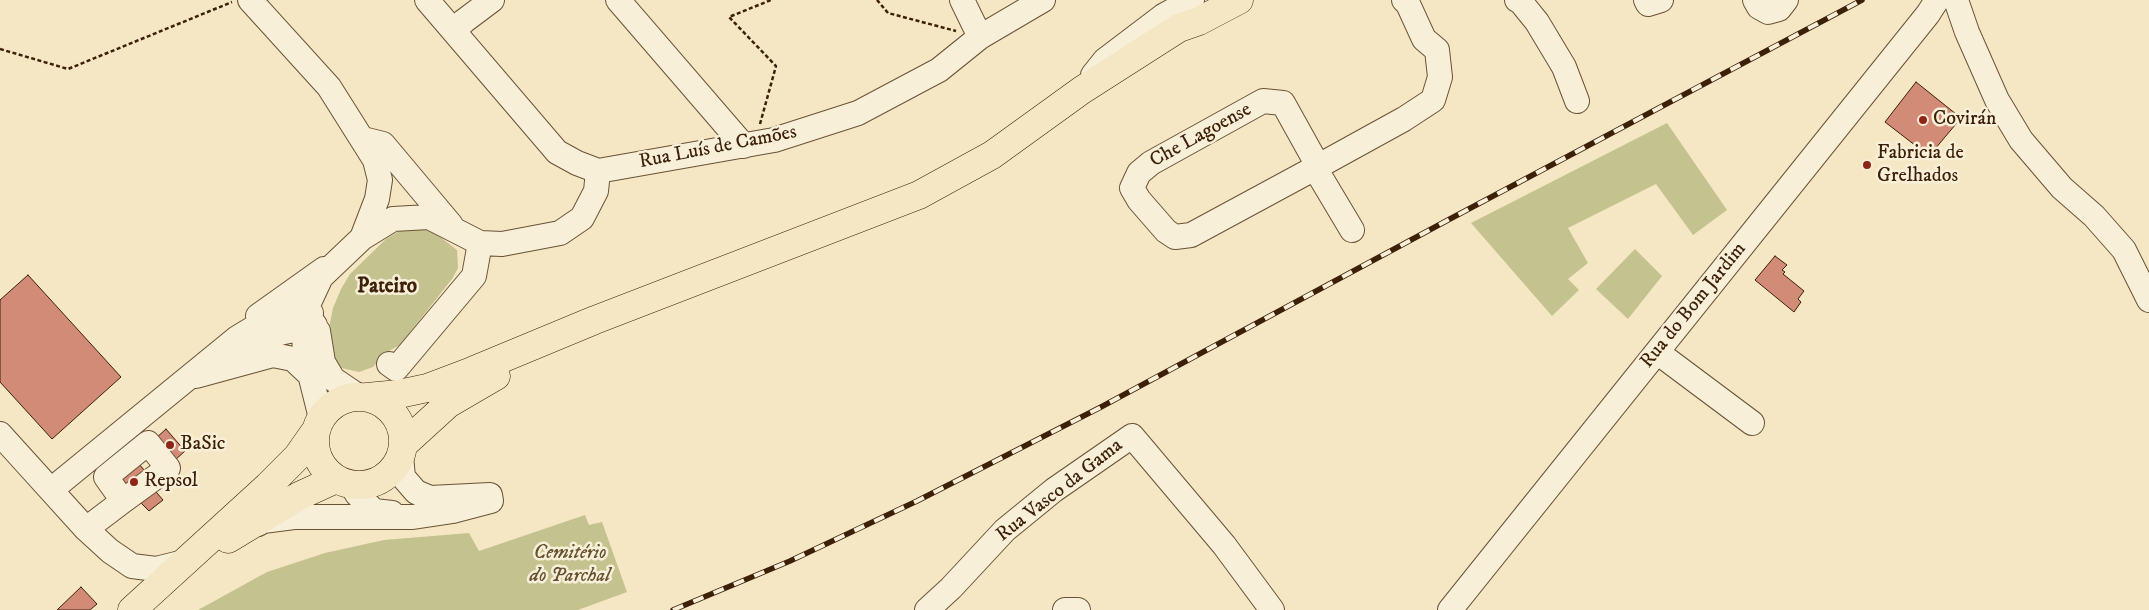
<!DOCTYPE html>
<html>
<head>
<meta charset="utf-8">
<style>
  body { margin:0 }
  canvas { display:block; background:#f5e6c4 }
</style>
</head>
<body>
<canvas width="2149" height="610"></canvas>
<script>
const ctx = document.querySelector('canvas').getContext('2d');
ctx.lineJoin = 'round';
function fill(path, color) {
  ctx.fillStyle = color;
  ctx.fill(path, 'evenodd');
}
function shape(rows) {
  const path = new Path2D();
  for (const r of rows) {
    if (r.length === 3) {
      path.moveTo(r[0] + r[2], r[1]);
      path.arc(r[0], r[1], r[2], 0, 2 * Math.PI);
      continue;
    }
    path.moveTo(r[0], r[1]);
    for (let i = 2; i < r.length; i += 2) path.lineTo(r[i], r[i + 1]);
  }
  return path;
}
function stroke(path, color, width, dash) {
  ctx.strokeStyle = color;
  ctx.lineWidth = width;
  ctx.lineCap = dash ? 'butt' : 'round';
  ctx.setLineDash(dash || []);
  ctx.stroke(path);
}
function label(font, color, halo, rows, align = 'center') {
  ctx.font = font + ' "IM FELL DW Pica",serif';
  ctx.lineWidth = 5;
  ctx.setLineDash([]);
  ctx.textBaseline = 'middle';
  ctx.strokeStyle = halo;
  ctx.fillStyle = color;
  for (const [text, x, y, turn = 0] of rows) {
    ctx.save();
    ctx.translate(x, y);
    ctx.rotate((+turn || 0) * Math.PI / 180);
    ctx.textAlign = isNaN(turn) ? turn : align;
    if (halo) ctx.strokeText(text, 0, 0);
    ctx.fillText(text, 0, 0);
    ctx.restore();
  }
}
const green = shape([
  [1667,123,1727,210,1693,235,1656,184,1568,228,1588,263,1568,279,1579,290,1552,316,1471,223],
  [415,227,431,230,457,250,458,268,452,279,400,345,387,352,373,367,359,372,341,368,332,360,329,348,329,328,333,308,341,289,350,274,386,239,401,230],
  [1635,249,1662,276,1628,319,1596,289],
  [585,515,589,525,602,522,627,592,578,610,198,610,267,572,325,553,384,540,469,533,479,551]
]);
const building = shape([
  [1916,82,1961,118,1929,156,1885,122,1916,82],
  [1775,256,1787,265,1782,270,1785,272,1783,274,1804,291,1798,299,1801,302,1794,312,1755,280,1775,256],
  [28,275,121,377,52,439,0,382,0,300,28,275],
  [166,429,185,451,174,461,155,439,166,429],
  [134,458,155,483,151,486,163,500,149,511,113,475,134,458],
  [81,587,97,604,90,610,57,610,81,587]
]);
const path = shape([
  [877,0,888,13,956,31],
  [0,49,68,69,232,2],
  [760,124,776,66,729,17,771,0]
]);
const minor = shape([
  [250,0,329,87,375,160,380,180,377,199,362,238,321,277,308,305,304,332,305,354,321,418],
  [427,0,557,152,577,163,598,171,774,140,858,113,939,70,980,37,1043,0],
  [618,0,744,146],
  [962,0,980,37],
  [1517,0,1520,1,1537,22,1564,67,1577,101],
  [1646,0,1648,4,1661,0],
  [1755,0,1759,7,1768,12,1779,9,1786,0],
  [1956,0,1967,32,1997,100,2021,140,2062,188,2094,216,2124,250,2149,300],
  [454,30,464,21,492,0],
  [1093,75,1105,60,1163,16,1192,0],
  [363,139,383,144,451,225],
  [1318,166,1283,103,1263,101,1151,163,1139,173,1132,188,1139,200,1166,231,1175,237,1191,235,1315,168,1404,119,1433,100,1440,77,1437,50,1424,39,1408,4,1404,0],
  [1315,168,1352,230],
  [362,238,393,219,429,217,480,243,502,244,560,233,582,218,596,191,598,171],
  [258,316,324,269],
  [318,331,323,362,333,379,358,396],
  [244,349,275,334,298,329,306,316,311,313],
  [1657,352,1752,423],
  [389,364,396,369,474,276,480,243],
  [196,376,273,355,293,359,309,374],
  [0,434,86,529,110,551,132,566,156,569,184,562],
  [351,484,357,494,374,511,392,513],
  [51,490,237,338,270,318,302,310,315,325],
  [258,524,263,521,294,517,413,517,453,511,491,501,490,495,430,498,416,492,403,477,401,456],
  [86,529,123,501,168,468,148,443,106,477,123,501],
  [927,610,951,588,1005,530,1054,490,1132,436,1224,545,1272,610],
  [1065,610,1078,610],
  [1450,610,1928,14,1937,0]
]);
const major = shape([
  [367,397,399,394,427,388,472,371,595,320,919,195,992,155,1082,90,1179,28,1199,21,1239,0],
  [359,441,44],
  [403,445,448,404,496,376],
  [228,539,299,496,336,479],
  [132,610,268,486,297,457,316,430]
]);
const rail = shape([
  [673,610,790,561,917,501,1101,407,1448,220,1862,0]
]);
const markers = [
  [1923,120,5,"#8f2418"],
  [1867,165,5,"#8f2418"],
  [170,445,5,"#8f2418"],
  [134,482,5,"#8f2418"]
];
const poiNames = [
  ["Covirán",1933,120],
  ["Fabricia de",1877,154],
  ["Grelhados",1877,177],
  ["BaSic",180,445],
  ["Repsol",144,482]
];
const streetNames = [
  ["Che Lagoense",1201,136,-29],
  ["Rua Luís de Camões",718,148,-11],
  ["Rua do Bom Jardim",1694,306,-51],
  ["Rua Vasco da Gama",1060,491,-38]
];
const parkNames = [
  ["Cemitério",570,554],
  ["do Parchal",570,577]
];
const neighbourhoodNames = [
  ["Pateiro",387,288]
];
fill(green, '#c4c38f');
fill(building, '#d28b77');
stroke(building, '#3c2007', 1);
stroke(minor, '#6a5236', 26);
stroke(major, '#3c2007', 29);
stroke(path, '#3c2007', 2.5, [4, 2.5]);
stroke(minor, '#f8efd9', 24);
stroke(major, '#f5e6c4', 28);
stroke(rail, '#3c2007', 5.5);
stroke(rail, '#f8efd9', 4, [11]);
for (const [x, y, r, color] of markers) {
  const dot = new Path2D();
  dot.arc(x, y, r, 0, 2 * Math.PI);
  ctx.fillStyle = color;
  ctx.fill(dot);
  stroke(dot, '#f8efd9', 2);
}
label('20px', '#3c2007', '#f8efd9', poiNames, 'left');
label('20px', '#3c2007', '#f8efd9', streetNames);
label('italic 20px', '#655130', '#f8efd9', parkNames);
label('bold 21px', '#3c2007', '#f8efd9', neighbourhoodNames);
</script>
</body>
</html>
